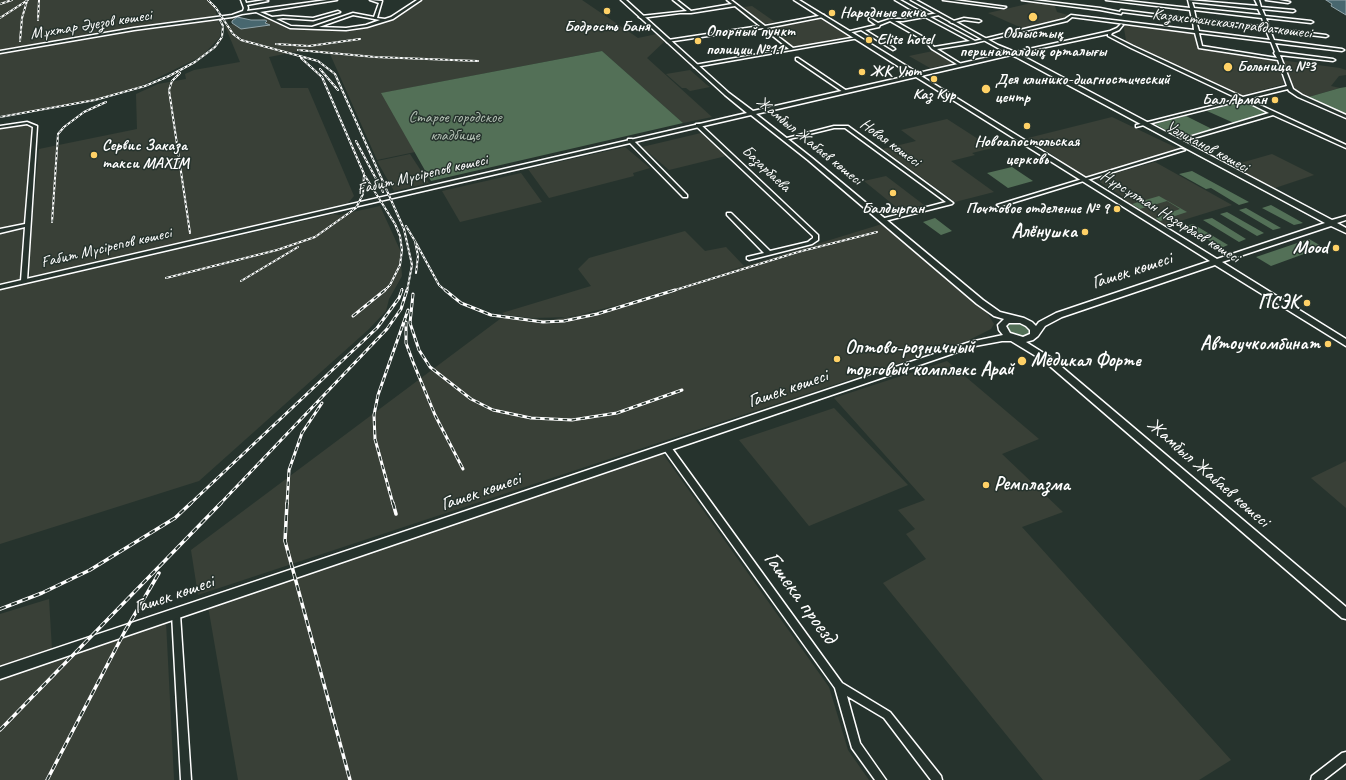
<!DOCTYPE html>
<html>
<head>
<meta charset="utf-8">
<style>
  body { margin:0 }
  canvas { display:block; background:#26332d }
</style>
</head>
<body>
<canvas width="1346" height="780"></canvas>
<script>
const ctx = document.querySelector('canvas').getContext('2d');
ctx.lineJoin = 'round';
function fill(path, color) {
  ctx.fillStyle = color;
  ctx.fill(path, 'evenodd');
}
function shape(rows) {
  const path = new Path2D();
  for (const r of rows) {
    path.moveTo(r[0], r[1]);
    for (let i = 2; i < r.length; i += 2) path.lineTo(r[i], r[i + 1]);
  }
  return path;
}
function stroke(path, color, width, dash) {
  ctx.strokeStyle = color;
  ctx.lineWidth = width;
  ctx.lineCap = dash ? 'butt' : 'round';
  ctx.setLineDash(dash || []);
  ctx.stroke(path);
}
function label(font, color, halo, rows, align = 'center') {
  ctx.font = font + ' Caveat,sans-serif';
  ctx.lineWidth = 3;
  ctx.setLineDash([]);
  ctx.textBaseline = 'middle';
  ctx.strokeStyle = halo;
  ctx.fillStyle = color;
  for (const [text, x, y, turn = 0] of rows) {
    ctx.save();
    ctx.translate(x, y);
    ctx.rotate((+turn || 0) * Math.PI / 180);
    ctx.textAlign = isNaN(turn) ? turn : align;
    if (halo) ctx.strokeText(text, 0, 0);
    ctx.fillText(text, 0, 0);
    ctx.restore();
  }
}
const built = shape([
  [0,0,207,0,215,8,217,18,134,29,0,51],
  [420,0,582,0,638,38,657,34,665,41,647,58,712,117,683,123,602,51,382,93,415,152,377,160,330,54,300,51,269,57,281,88,308,88,354,196,348,203,30,278,29,252,39,149,137,129,136,94,158,84,186,79,185,74,194,70,240,62,225,26,268,18,281,25,289,27,317,30,359,28,397,17],
  [1036,2,1054,4,1057,12,1068,15,1065,20,1024,29,988,13],
  [752,6,775,22,764,24,744,7],
  [822,17,854,37,794,48,767,27],
  [218,20,221,27,220,37,202,56,141,86,95,100,0,116,0,53,151,27],
  [1123,23,1195,32,1198,47,1276,59,1284,84,1240,96,1129,45,1126,40],
  [933,51,954,63,930,68,909,56],
  [1280,60,1340,68,1346,70,1346,75,1339,76,1331,86,1340,88,1305,98,1297,92,1290,84],
  [690,70,707,85,710,87,690,91,686,88,682,88,666,74],
  [1112,117,1181,150,1085,177,1028,138],
  [947,119,992,148,972,153,975,155,951,161,994,192,955,202,883,149,916,141,901,130],
  [22,124,32,125,24,225,0,230,0,128],
  [701,133,726,156,669,170,642,147],
  [625,147,650,168,633,173,634,176,549,198,528,169],
  [410,154,429,183,394,191,377,161],
  [1272,154,1314,175,1272,189,1230,166],
  [1155,162,1232,205,1164,226,1120,198,1123,197,1095,179],
  [521,173,542,202,460,222,442,191],
  [886,176,924,205,901,211,864,181],
  [380,206,400,250,402,276,389,299,386,311,369,329,199,481,0,544,0,290,334,214,339,215],
  [882,224,986,311,994,324,991,329,969,340,198,595,191,550,504,316,550,320,596,312],
  [23,227,20,280,0,284,0,232],
  [685,231,705,251,726,247,744,266,630,302,571,317,532,318,505,315,502,313,591,286,578,269,589,258],
  [947,361,1039,439,1002,454,1063,512,1022,527,1231,760,1199,780,1043,780,883,583,926,559,906,534,915,529,898,510,925,500,834,398],
  [834,408,908,485,809,526,739,440],
  [663,454,829,687,848,750,869,780,238,780,208,606],
  [1346,461,1346,508,1311,478],
  [49,599,52,650,0,667,0,614],
  [166,622,174,780,0,780,0,678]
]);
const green = shape([
  [602,51,683,123,431,181,381,93],
  [1018,56,1143,124,1139,125,1014,57],
  [1346,87,1346,116,1305,98,1340,88],
  [1243,101,1270,113,1234,123,1207,111],
  [1186,116,1212,129,1180,138,1155,124],
  [1148,126,1325,221,1321,222,1143,127],
  [1012,167,1033,181,1008,188,987,173],
  [1192,171,1249,202,1239,205,1211,188,1206,189,1179,174],
  [1159,196,1187,212,1160,221,1156,218,1180,209,1167,201,1140,209,1132,204],
  [1271,205,1303,223,1294,225,1262,208],
  [1246,208,1281,228,1273,230,1239,210],
  [1227,212,1264,233,1257,236,1220,214],
  [935,218,952,231,941,235,923,222],
  [1212,218,1246,239,1239,242,1203,220],
  [1193,224,1228,245,1221,248,1186,226],
  [1309,239,1323,247,1271,266,1256,257],
  [1014,322,1024,324,1031,330,1030,335,1023,337,1009,334,1005,326]
]);
const water = shape([
  [1326,0,1346,0,1346,15,1331,6,1332,4,1326,0],
  [237,17,251,20,265,20,267,21,265,23,270,25,241,29,232,23,232,21,237,17]
]);
const minor = shape([
  [241,0,245,0,246,3,265,0,268,1,247,5,248,8,247,11,327,0,337,0,260,12,272,17,283,16,313,18,338,11,340,12,313,20,283,18,276,19,291,26,312,27,353,13,374,17,379,3,370,0,382,1,377,18,385,19,391,17,417,0,421,0,393,19,367,27,346,30,290,28,256,12,242,14,232,17,134,30,0,53,0,51,134,28,232,15,243,11,244,8,241,0],
  [353,15,380,20,366,25,346,28,319,27,353,15],
  [673,0,677,0,691,11,732,4,727,0,731,0,765,26,824,15,824,17,823,17,767,28,793,48,857,37,859,38,695,67,694,67,694,65,789,49,763,28,667,42,667,40,668,40,760,26,735,6,691,13,680,13,641,18,639,17,641,16,687,11,673,0],
  [895,0,900,0,927,15,939,13,939,15,930,17,975,41,1065,19,1071,15,1194,30,1193,21,1122,12,1121,14,1100,10,1022,0,1033,0,1100,8,1120,12,1121,10,1192,19,1190,10,1106,0,1118,0,1190,8,1188,0,1258,6,1255,0,1259,0,1261,7,1294,10,1295,11,1293,12,1262,9,1265,16,1311,21,1313,22,1311,23,1266,18,1269,28,1326,35,1328,36,1326,37,1270,30,1274,40,1342,49,1344,50,1342,51,1275,43,1279,52,1333,59,1335,60,1333,61,1280,55,1293,89,1302,95,1346,115,1346,118,1298,97,1289,91,1288,89,1247,99,1346,145,1346,148,1273,115,1180,142,1176,141,1269,113,1243,100,1136,127,1136,125,1239,99,1131,48,1108,36,1108,34,1013,54,1011,53,1110,31,1117,28,1121,24,1123,25,1119,30,1112,33,1111,35,1133,46,1243,97,1287,86,1278,60,1199,48,1195,33,1072,17,1067,21,974,43,937,49,961,64,962,65,960,66,932,49,925,41,890,21,880,25,879,27,865,30,894,48,895,49,893,50,861,30,848,33,846,32,876,25,869,20,869,18,870,18,878,23,890,19,903,19,922,16,895,0],
  [1192,2,1258,9,1261,15,1194,8,1192,2],
  [1194,10,1262,18,1265,27,1196,19,1194,10],
  [925,17,970,41,934,47,927,39,895,21,903,21,925,17],
  [1196,21,1266,30,1270,40,1199,31,1196,21],
  [1199,33,1271,42,1275,52,1274,53,1277,58,1202,46,1199,33],
  [943,0,954,0,1006,7,1004,8,943,0],
  [1266,0,1279,0,1290,2,1288,3,1266,0],
  [964,18,979,20,981,21,979,22,964,20,952,23,950,22,964,18],
  [796,58,798,58,847,91,843,92,796,60,796,58],
  [27,122,37,126,27,281,24,283,21,281,25,227,0,233,0,229,25,224,33,127,27,124,0,128,0,126,27,122],
  [696,124,700,124,818,235,818,240,812,244,749,260,747,259,747,257,764,253,727,215,727,213,731,213,770,251,808,242,813,238,813,236,696,126,696,124],
  [834,126,848,126,953,203,952,204,885,221,881,221,881,219,946,202,845,128,834,128,785,140,783,139,834,126],
  [628,139,632,139,687,195,687,197,683,197,628,141,628,139],
  [1181,149,1185,150,1002,206,1000,207,997,205,1181,149],
  [668,446,671,447,842,683,890,712,941,776,942,780,931,780,884,718,847,696,860,743,886,780,875,780,852,748,835,688,665,451,664,449,665,447,668,446],
  [176,610,179,611,180,614,191,780,181,780,172,614,173,611,176,610],
  [1346,752,1346,763,1324,780,1311,780,1312,776,1342,753,1346,752]
]);
const major = shape([
  [621,0,626,0,729,93,753,111,912,75,794,0,799,0,918,73,1007,53,911,0,916,0,998,45,1015,52,1332,220,1346,216,1346,220,1337,223,1346,228,1346,233,1331,226,1222,262,1346,339,1346,346,1215,265,1062,317,1045,326,1038,336,1033,340,1026,342,1050,357,1346,607,1346,619,1342,618,1044,361,1011,341,1002,341,975,346,0,679,0,667,970,342,1003,335,999,330,998,325,1004,319,994,316,977,304,808,160,751,115,0,289,0,285,747,113,725,95,621,0],
  [1011,55,1016,57,1325,223,1217,259,921,76,1011,55],
  [916,77,1210,261,1056,313,1039,322,1036,326,1032,322,1024,318,1000,312,983,300,812,158,756,114,916,77],
  [1009,323,1020,323,1026,326,1030,330,1030,334,1023,337,1010,333,1006,326,1009,323]
]);
const railFar2 = shape([
  [208,0,216,8,233,34,241,40,318,61,335,74,404,229,412,265,407,291],
  [0,4,12,0],
  [0,18,28,0],
  [38,20,39,0],
  [20,41,22,18,27,1],
  [276,44,309,46,360,39],
  [298,50,375,57,478,61],
  [320,69,338,90],
  [180,73,172,81,169,90,190,233],
  [0,117,95,100,145,86,169,76,195,62,215,47,222,37,223,26,220,20],
  [356,141,383,192],
  [365,176,395,224,400,236,402,250,400,265,390,285,384,291],
  [52,222,58,134,64,127,84,112,106,102],
  [406,226,415,241,418,256,416,273],
  [415,241,439,285,446,291],
  [166,278,277,250,315,237,356,208,363,194,364,174,322,77,301,58],
  [241,281,298,247],
  [401,291,402,289],
  [672,291,798,252,877,232]
]);
const railFar1 = shape([
  [445,290,461,303,491,315,543,322,564,321,597,314,675,290],
  [413,294,410,323,419,350,430,367,471,399,493,410,531,418,572,420,617,413,682,390],
  [353,316,385,290],
  [406,322,406,343,413,362,435,415,463,469],
  [190,504,377,328,399,298,402,290],
  [220,504,387,329,401,309,407,290],
  [287,504,289,470,302,433,322,403],
  [393,504,375,439,374,415,378,395,408,310]
]);
const rail = shape([
  [287,503,285,541,350,780],
  [393,503,396,514],
  [0,609,42,593,90,570,175,518,191,503],
  [0,730,221,503],
  [47,780,125,631,159,573]
]);
const markers = [
  [607,11,4,"#ffd166"],
  [832,13,4,"#ffd166"],
  [1033,17,5,"#ffd166"],
  [869,40,4,"#ffd166"],
  [698,41,4,"#ffd166"],
  [1228,67,5,"#ffd166"],
  [862,72,4,"#ffd166"],
  [934,79,4,"#ffd166"],
  [986,89,5,"#ffd166"],
  [1275,100,4,"#ffd166"],
  [1027,126,4,"#ffd166"],
  [94,155,4,"#ffd166"],
  [893,193,4,"#ffd166"],
  [1117,209,4,"#ffd166"],
  [1085,232,4,"#ffd166"],
  [1336,248,4,"#ffd166"],
  [1307,303,4,"#ffd166"],
  [1328,344,4,"#ffd166"],
  [837,359,4,"#ffd166"],
  [1022,361,5,"#ffd166"],
  [986,485,4,"#ffd166"]
];
const farPoinames = [
  ["Народные окна",840,13],
  ["Бодрость Баня",607,27,"center"],
  ["Опорный пункт",706,32],
  ["полиции №11",706,50],
  ["Облыстық",1033,34,"center"],
  ["перинаталдық орталығы",1033,52,"center"],
  ["Elite hotel",877,40],
  ["Больница №3",1237,67],
  ["ЖК Уют",870,72],
  ["Дея клинико-диагностический",995,80],
  ["центр",995,98],
  ["Каз Кур",934,95,"center"],
  ["Бал Арман",1267,100,"right"],
  ["Новоапостольская",1027,142,"center"],
  ["церковь",1027,160,"center"],
  ["Сервис Заказа",102,146],
  ["такси MAXIM",102,164],
  ["Балдырган",893,209,"center"],
  ["Почтовое отделение № 9",1109,209,"right"]
];
const farStreetnames = [
  ["Казахстанская правда көшесі",1232,24,7],
  ["Мұхтар Әуезов көшесі",91,25,-9],
  ["Жамбыл Жабаев көшесі",809,141,39],
  ["Новая көшесі",890,143,36],
  ["Уәлиханов көшесі",1207,147,28],
  ["Базарбаева",766,169,43],
  ["Ғабит Мүсірепов көшесі",422,175,-13],
  ["Нұрсұлтан Назарбаев көшесі",1170,217,32],
  ["Ғабит Мүсірепов көшесі",106,248,-13]
];
const farParknames = [
  ["Старое городское",455,118],
  ["кладбище",455,136]
];
const poiNames = [
  ["Алёнушка",1077,232],
  ["Mood",1328,248],
  ["ПСЭК",1299,303],
  ["Автоучкомбинат",1320,344],
  ["Оптово-розничный",845,348,"left"],
  ["торговый комплекс Арай",845,370,"left"],
  ["Медикал Форте",1031,361,"left"],
  ["Ремплазма",994,485,"left"]
];
const streetNames = [
  ["Гашек көшесі",1132,271,-18],
  ["Гашек көшесі",788,389,-19],
  ["Жамбыл Жабаев көшесі",1208,473,41],
  ["Гашек көшесі",481,492,-19],
  ["Гашек көшесі",174,595,-19]
];
const nearStreetnames = [
  ["Гашека проезд",800,598,54]
];
fill(built, '#394037');
fill(green, '#537057');
fill(water, '#48676f');
stroke(water, '#91a4a9', 1);
stroke(minor, '#fff', 3);
stroke(major, '#fff', 3);
fill(minor, '#26332d');
fill(major, '#26332d');
stroke(railFar2, '#fff', 2);
stroke(railFar1, '#fff', 3);
stroke(rail, '#fff', 3.5);
stroke(railFar2, '#26332d', 1, [2.5]);
stroke(railFar1, '#26332d', 1.5, [4.5]);
stroke(rail, '#26332d', 2, [6]);
for (const [x, y, r, color] of markers) {
  const dot = new Path2D();
  dot.arc(x, y, r, 0, 2 * Math.PI);
  ctx.fillStyle = color;
  ctx.fill(dot);
  stroke(dot, '#26332d', 1.5);
}
label('bold 16px', '#fff', '#26332d', farPoinames, 'left');
label('16px', '#fff', '#26332d', farStreetnames);
label('16px', '#b2bfb3', '#26332d', farParknames);
label('bold 19px', '#fff', '#26332d', poiNames, 'right');
label('19px', '#fff', '#26332d', streetNames);
label('23px', '#fff', '#26332d', nearStreetnames);
</script>
</body>
</html>
